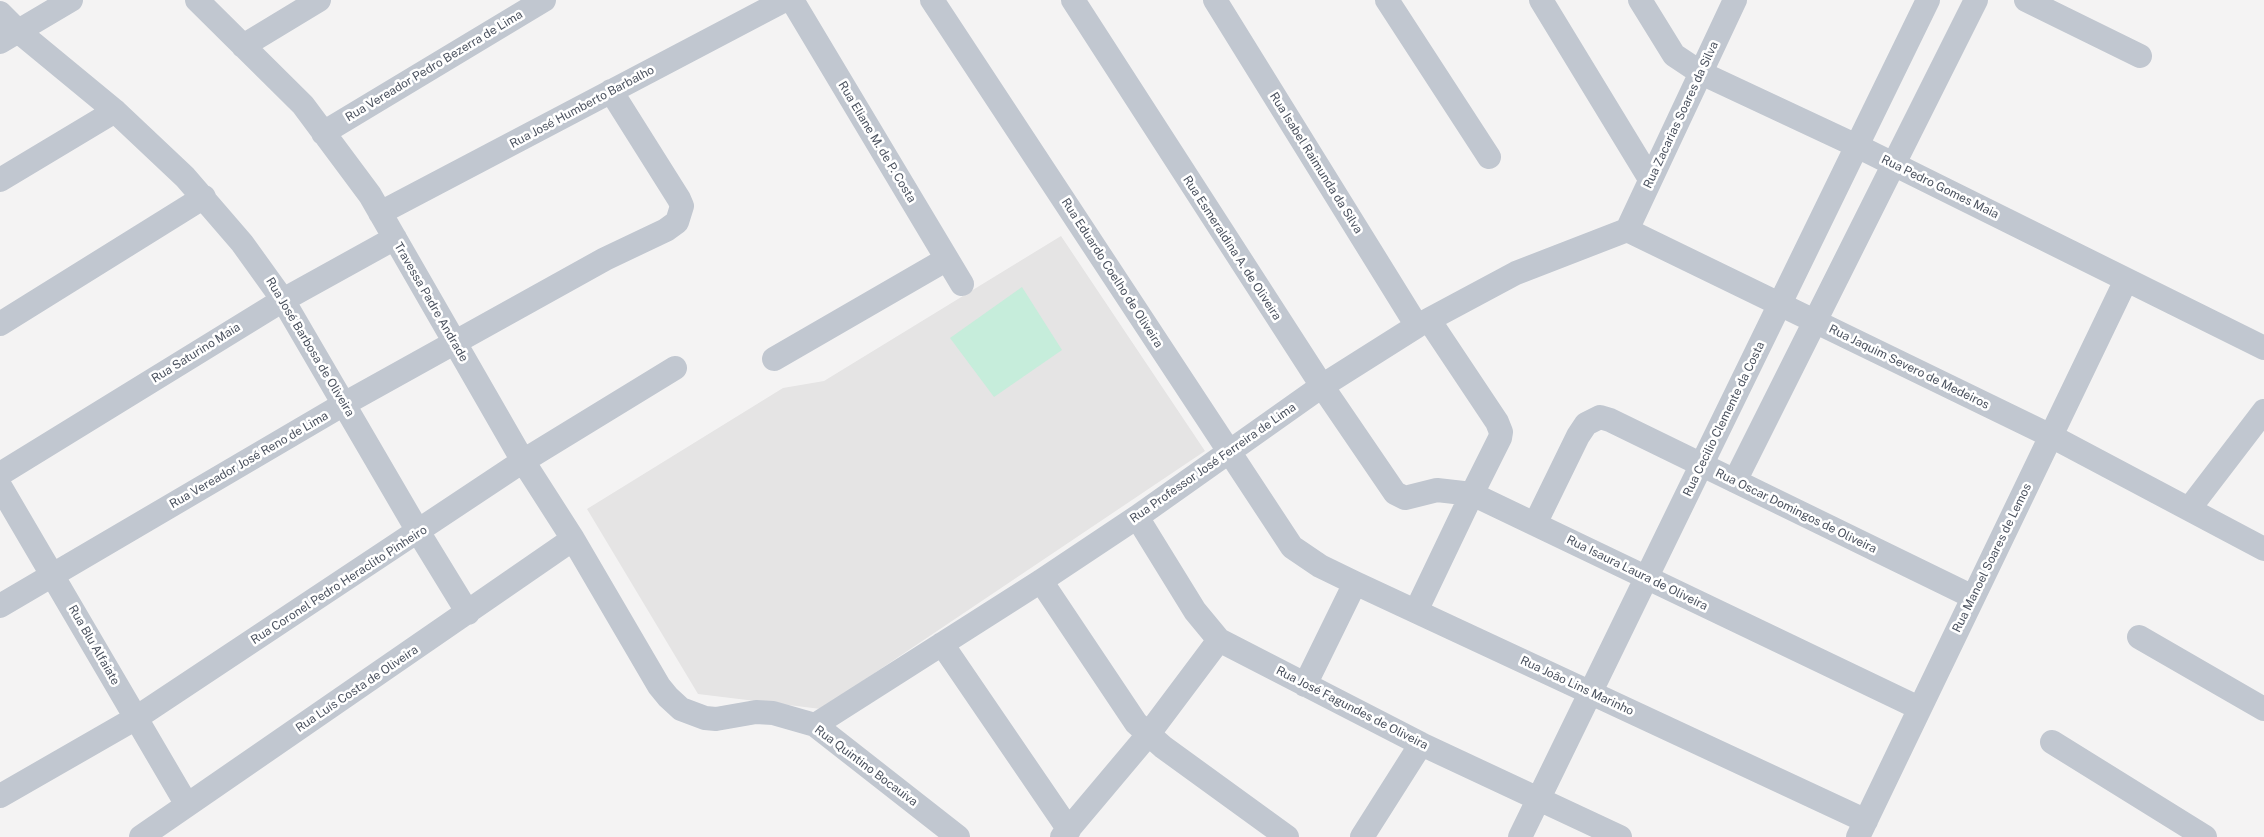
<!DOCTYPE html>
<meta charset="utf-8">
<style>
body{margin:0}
canvas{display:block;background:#f4f3f3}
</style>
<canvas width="2264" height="837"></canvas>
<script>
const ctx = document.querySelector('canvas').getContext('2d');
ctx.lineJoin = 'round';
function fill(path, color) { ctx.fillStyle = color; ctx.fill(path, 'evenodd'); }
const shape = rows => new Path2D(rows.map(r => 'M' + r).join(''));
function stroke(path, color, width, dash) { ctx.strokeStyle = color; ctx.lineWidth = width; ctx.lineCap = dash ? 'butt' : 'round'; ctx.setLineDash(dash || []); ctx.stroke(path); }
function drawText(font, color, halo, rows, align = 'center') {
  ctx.font = font + ' "Public Sans",sans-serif'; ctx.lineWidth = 5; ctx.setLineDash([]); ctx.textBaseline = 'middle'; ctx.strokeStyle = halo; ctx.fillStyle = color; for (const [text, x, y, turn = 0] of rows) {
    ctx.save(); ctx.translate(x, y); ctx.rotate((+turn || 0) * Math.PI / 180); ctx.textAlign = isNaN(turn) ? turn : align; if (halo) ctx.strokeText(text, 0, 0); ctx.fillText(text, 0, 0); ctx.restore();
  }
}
const education = shape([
 [1061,236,1205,451,821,709,698,694,587,509,783,388,824,381]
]);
const green = shape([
 [1022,287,1062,350,994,397,950,338]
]);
const minor = shape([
 [197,0,303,105,370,195,523,461,573,539,659,686,668,697,681,709,705,718,716,719,756,712,773,713,815,725,958,837],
 [792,0,962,284],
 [932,0,1292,547,1320,566,1355,583,1866,821],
 [1073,0,1322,386,1395,493,1405,498,1437,490,1472,494,1500,438,1501,432,1497,422,1429,320],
 [1215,0,1417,326],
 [1387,0,1489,157],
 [1541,0,1650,179],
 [1640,0,1674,55,1701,73,1857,146,2264,348],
 [2026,0,2140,56],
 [0,13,18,31,115,111,185,177,242,243,283,300,419,533,468,613],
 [0,42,71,0],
 [243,46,319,0],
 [323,133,544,0],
 [0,180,115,111],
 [380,213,785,0],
 [1627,230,2051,436,2264,549],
 [1627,230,1735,0],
 [0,324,204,197],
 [774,359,947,259],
 [0,474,283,300,395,238],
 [1735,481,1976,0],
 [0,486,187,805],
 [2189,509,2264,411],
 [1137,517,1195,611,1219,640,1421,744,1620,837],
 [1535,524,1578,436,1586,424,1600,417,1610,420,1973,597],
 [1041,581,1136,723,1163,747,1287,837],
 [0,606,344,404,605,259,666,230,677,222,682,206,679,199,611,91],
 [1416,611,1472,494,1919,708],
 [2139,637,2264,709],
 [942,644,1069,830],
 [1305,685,1355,583],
 [815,725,1041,581,1137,517,1322,386,1417,326,1516,273,1627,230],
 [2052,742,2205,837],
 [0,796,136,718,523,461,675,368],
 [141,837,573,539],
 [1062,837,1147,736,1219,640],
 [1362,837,1421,744],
 [1520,837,1928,0],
 [1858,837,2126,280]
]);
const streetNames = [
 ["Rua Vereador Pedro Bezerra de Lima",434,66,-31],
 ["Rua José Humberto Barbalho",582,107,-28],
 ["Rua Zacarias Soares da Silva",1681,115,-65],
 ["Rua Eliane M. de P. Costa",877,142,59],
 ["Rua Isabel Raimunda da Silva",1316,163,58],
 ["Rua Pedro Gomes Maia",1940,187,26],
 ["Rua Esmeraldina A. de Oliveira",1232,248,57],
 ["Rua Eduardo Coelho de Oliveira",1112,273,57],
 ["Travessa Padre Andrade",431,302,60],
 ["Rua José Barbosa de Oliveira",310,347,59],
 ["Rua Saturino Maia",196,353,-32],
 ["Rua Jaquim Severo de Medeiros",1909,367,26],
 ["Rua Cecilio Clemente da Costa",1724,419,-64],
 ["Rua Vereador José Reno de Lima",249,460,-30],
 ["Rua Professor José Ferreira de Lima",1213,463,-35],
 ["Rua Oscar Domingos de Oliveira",1796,511,26],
 ["Rua Manoel Soares de Lemos",1992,558,-64],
 ["Rua Isaura Laura de Oliveira",1637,573,26],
 ["Rua Coronel Pedro Heraclito Pinheiro",339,585,-33],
 ["Rua Blu Alfaiate",94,645,60],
 ["Rua João Lins Marinho",1577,686,25],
 ["Rua Luís Costa de Oliveira",357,689,-34],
 ["Rua José Fagundes de Oliveira",1352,708,27],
 ["Rua Quintino Bocauiva",866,766,37]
];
fill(education, '#e5e4e4');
fill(green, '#c6eddb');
stroke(minor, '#c1c7d0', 24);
drawText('12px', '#4b525f', '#fff', streetNames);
</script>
